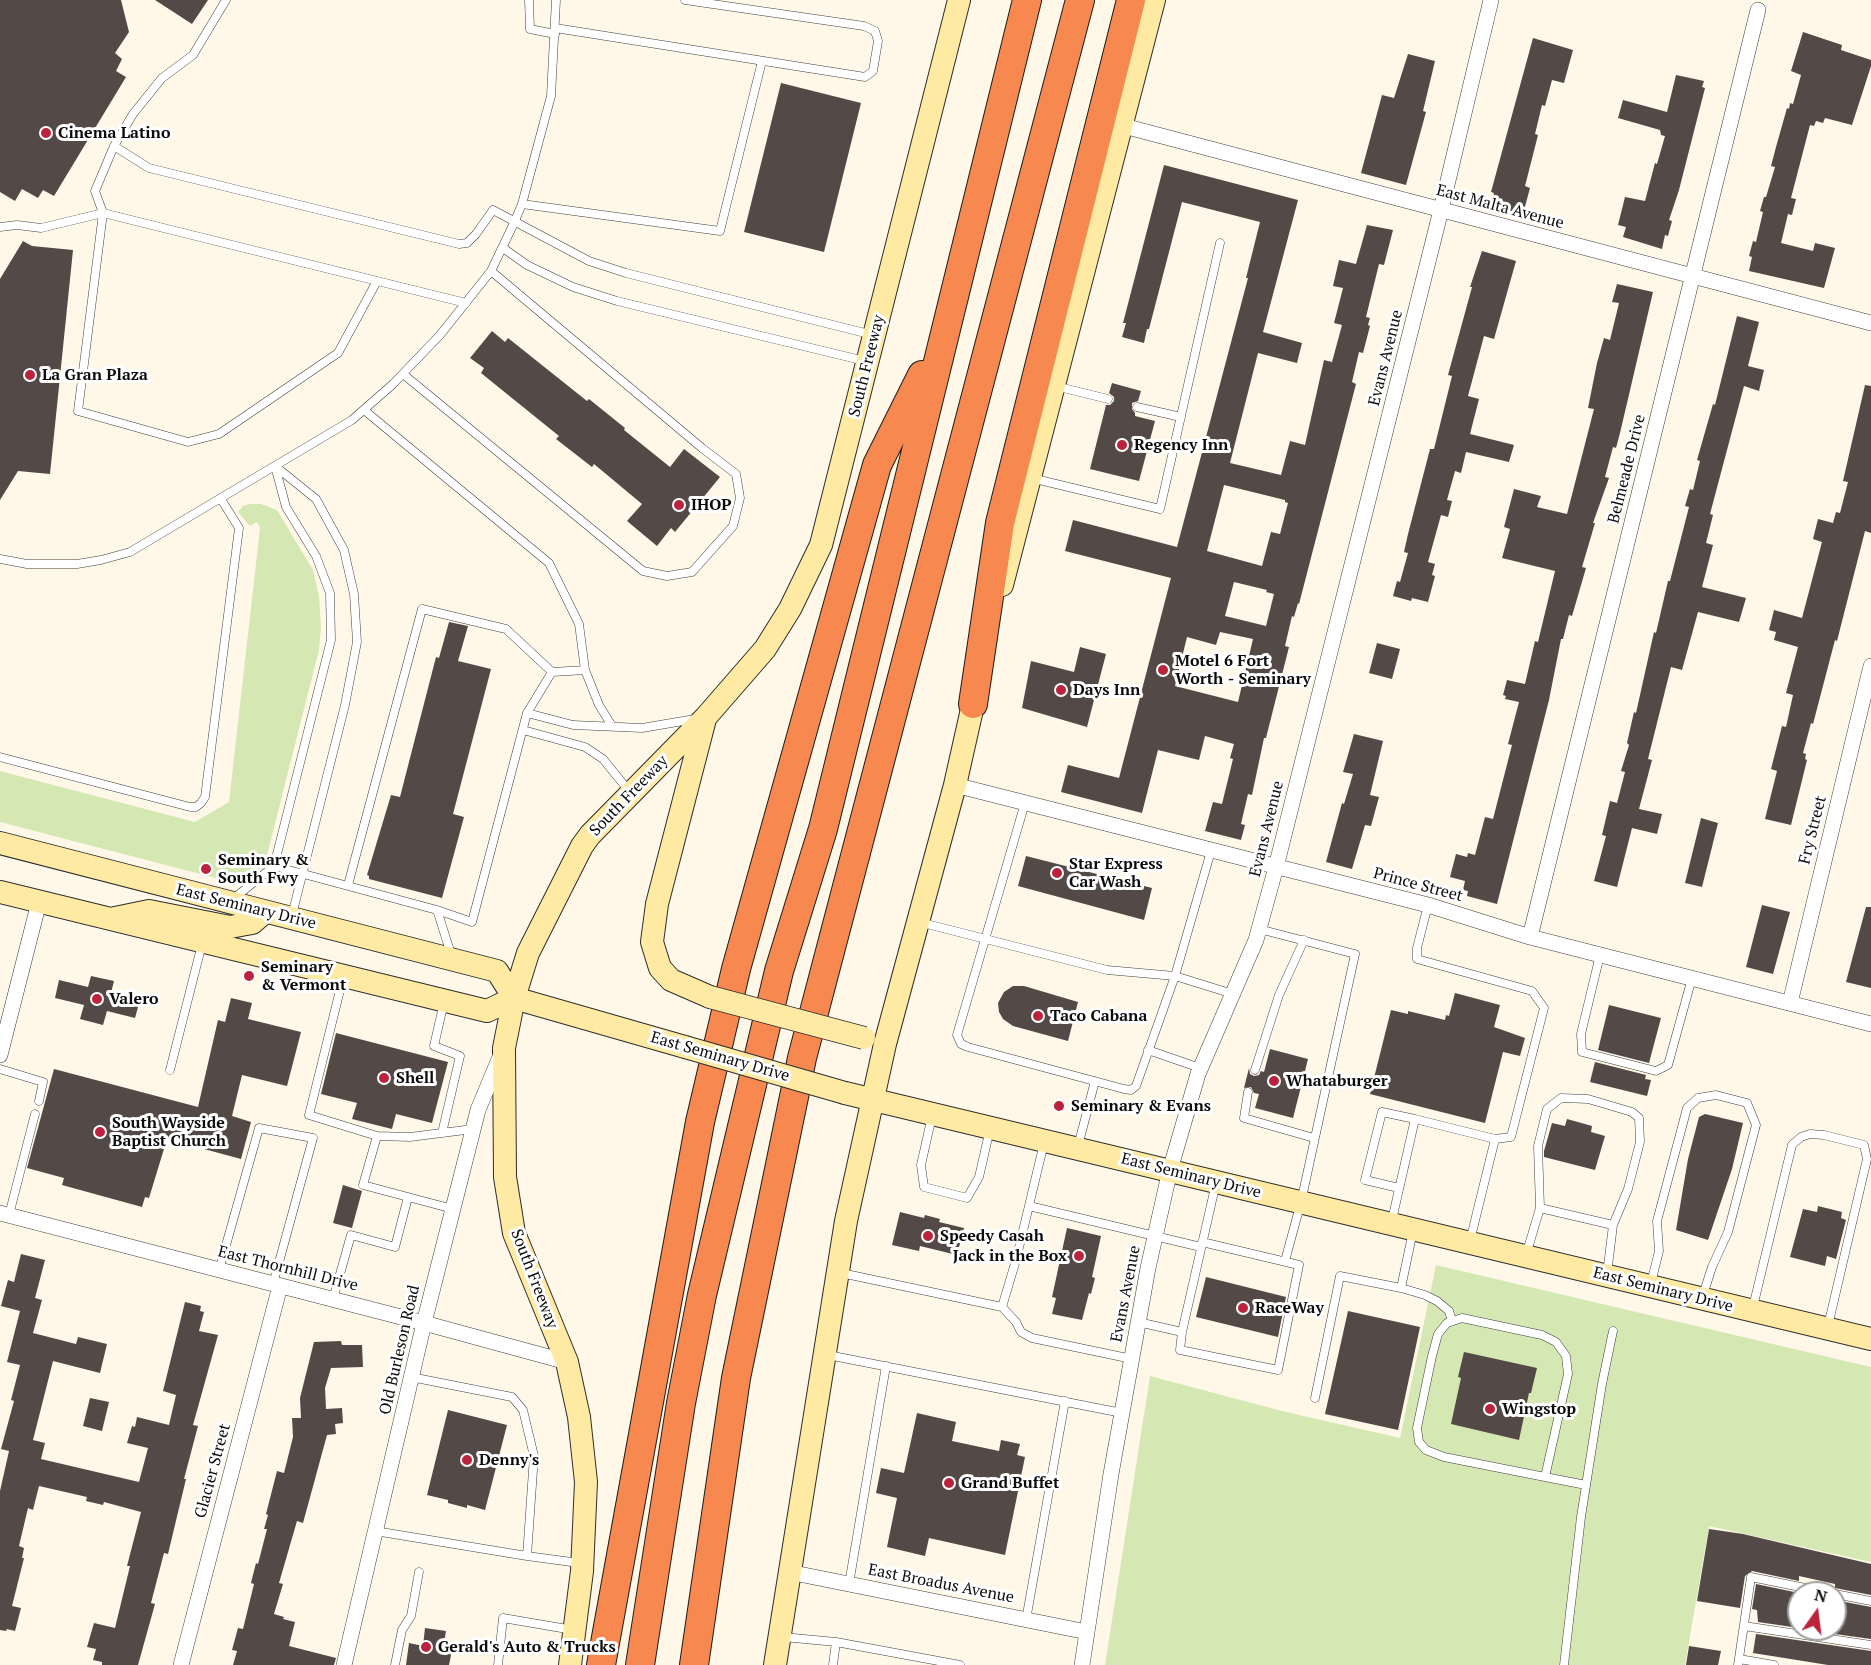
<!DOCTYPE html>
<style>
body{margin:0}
#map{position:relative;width:1871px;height:1665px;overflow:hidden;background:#fff8e8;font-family:"PT Serif",serif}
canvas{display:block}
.north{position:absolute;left:1787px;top:1581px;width:60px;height:60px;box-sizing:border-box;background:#fff;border:2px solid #9d9d9d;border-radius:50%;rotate:14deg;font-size:16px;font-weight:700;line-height:24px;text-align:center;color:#0b0b0b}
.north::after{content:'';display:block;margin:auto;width:21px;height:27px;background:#bb233c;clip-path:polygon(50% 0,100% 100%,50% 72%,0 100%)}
</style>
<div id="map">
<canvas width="1871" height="1665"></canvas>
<div class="north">N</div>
</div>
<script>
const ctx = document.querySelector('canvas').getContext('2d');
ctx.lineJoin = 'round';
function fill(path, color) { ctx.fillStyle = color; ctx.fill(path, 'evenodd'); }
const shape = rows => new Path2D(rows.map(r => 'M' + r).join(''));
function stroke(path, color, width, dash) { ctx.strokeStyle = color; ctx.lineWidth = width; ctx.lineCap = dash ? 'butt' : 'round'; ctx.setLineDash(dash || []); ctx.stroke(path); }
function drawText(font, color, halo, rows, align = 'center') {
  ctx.font = font + ' "PT Serif",serif'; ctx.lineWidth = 6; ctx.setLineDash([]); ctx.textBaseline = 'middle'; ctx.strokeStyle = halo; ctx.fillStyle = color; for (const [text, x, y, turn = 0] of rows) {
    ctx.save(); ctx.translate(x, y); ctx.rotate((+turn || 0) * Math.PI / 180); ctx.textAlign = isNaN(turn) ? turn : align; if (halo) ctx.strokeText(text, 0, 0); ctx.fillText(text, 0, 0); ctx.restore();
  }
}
const green = shape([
 [250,504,261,504,277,510,313,570,319,596,321,628,319,650,266,859,261,868,247,879,231,882,0,822,0,771,195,822,229,802,260,528,257,522,250,526,238,512,243,506],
 [1436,1265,1871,1367,1871,1562,1709,1526,1685,1665,1105,1665,1150,1376,1282,1411,1400,1438]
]);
const building = shape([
 [0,0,121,0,129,32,115,53,122,59,116,71,126,77,54,196,43,190,38,198,22,189,15,201,0,192],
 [155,0,208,0,192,24],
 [1803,32,1842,45,1841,50,1871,60,1871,66,1852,125,1825,118,1823,123,1816,121,1814,126,1810,125,1791,198,1796,199,1792,215,1788,214,1781,243,1813,251,1815,243,1835,248,1824,288,1749,271,1752,257,1749,256,1753,241,1756,242,1763,212,1760,211,1764,197,1766,197,1775,167,1771,166,1776,147,1787,108,1789,109,1790,103,1793,104,1801,75,1791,71],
 [1533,38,1573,50,1564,83,1552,80,1545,106,1542,105,1535,134,1538,135,1525,186,1530,188,1523,214,1491,206,1494,193,1491,192],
 [1408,54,1435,61,1423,111,1426,112,1406,185,1361,173,1382,95,1394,98],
 [1676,75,1704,81,1702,87,1705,88,1679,190,1669,220,1672,221,1668,236,1665,235,1662,249,1623,237,1626,227,1618,225,1625,197,1645,201,1655,163,1657,164,1665,136,1661,135,1660,130,1618,118,1623,100,1667,112],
 [781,83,861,103,824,252,744,232],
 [1164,165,1298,200,1263,332,1302,343,1297,363,1258,353,1230,463,1281,475,1290,441,1305,445,1324,360,1332,362,1342,325,1334,323,1343,288,1333,286,1339,260,1356,264,1367,225,1393,230,1384,265,1379,264,1366,317,1370,318,1368,325,1370,326,1363,353,1359,352,1352,382,1356,384,1299,604,1298,603,1294,617,1292,616,1285,646,1289,647,1270,722,1266,738,1264,738,1252,795,1248,794,1241,824,1245,825,1241,840,1205,831,1213,802,1222,804,1233,759,1230,758,1234,744,1205,736,1199,760,1158,750,1142,813,1061,792,1068,765,1119,778,1171,578,1065,551,1073,520,1177,547,1248,278,1246,278,1260,222,1182,202,1149,329,1147,329,1144,343,1122,337,1126,323,1123,323],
 [1224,485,1285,500,1285,502,1288,503,1280,534,1271,532,1262,566,1207,551],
 [1234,582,1267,590,1266,592,1274,594,1266,626,1225,616],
 [1220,632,1253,639,1238,702,1175,686,1187,637,1216,645],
 [23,241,32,246,73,250,50,474,18,471,0,500,0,279],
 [1482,251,1516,261,1494,339,1484,336,1468,396,1479,399,1470,434,1514,445,1509,462,1466,452,1461,473,1455,471,1447,500,1452,501,1448,517,1441,515,1428,562,1435,564,1432,575,1435,576,1428,602,1412,598,1411,601,1393,596,1397,581,1400,582,1408,553,1404,552,1408,534,1430,449,1434,449,1452,376,1448,375,1472,287,1470,287],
 [1617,284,1653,292,1620,433,1616,448,1613,447,1605,477,1609,478,1593,523,1595,523,1582,567,1586,568,1572,616,1569,615,1563,639,1561,639,1549,700,1497,904,1467,896,1468,891,1463,890,1465,881,1450,877,1456,854,1467,857,1468,853,1475,855,1485,817,1493,819,1512,745,1508,744,1519,702,1505,699,1506,696,1503,695,1507,680,1525,684,1535,641,1538,642,1555,571,1502,558,1510,529,1504,527,1514,489,1541,496,1537,507,1567,514,1594,409,1588,408,1597,363,1604,338,1610,340,1619,303,1612,302],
 [1737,316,1759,322,1748,366,1764,370,1759,391,1744,386,1710,514,1713,515,1706,543,1713,545,1702,587,1746,598,1739,622,1698,612,1682,670,1671,667,1648,759,1652,760,1639,809,1662,814,1657,834,1632,828,1617,887,1594,881,1606,836,1602,835,1610,801,1617,803,1625,772,1621,771,1629,745,1627,743,1634,712,1636,713,1654,632,1656,633,1668,581,1670,581,1689,507,1685,506,1690,489,1693,490,1700,461,1697,460,1713,404,1715,405],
 [492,331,505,342,508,338,587,401,589,399,625,428,624,430,670,467,684,449,720,477,675,532,671,528,657,546,627,521,642,504,594,464,592,467,556,439,559,436,481,373,484,368,470,358],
 [1112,383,1141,391,1138,401,1132,403,1132,409,1135,413,1135,416,1155,421,1139,481,1090,469,1106,405,1110,405,1114,401,1114,397,1109,393],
 [1865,385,1871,386,1871,533,1865,531,1837,641,1835,640,1813,724,1811,723,1803,753,1806,754,1805,759,1807,760,1791,825,1765,819,1777,771,1771,769,1782,726,1786,727,1793,695,1786,693,1798,647,1774,640,1776,632,1769,630,1774,610,1802,618,1822,542,1813,539,1818,519,1833,523,1836,512,1840,513,1848,482,1843,481],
 [449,622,468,626,458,661,491,669,453,814,464,817,442,898,369,879,369,876,367,875,391,795,400,797,436,657,439,658],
 [1377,643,1400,649,1392,679,1369,673],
 [1080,647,1106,654,1087,727,1022,708,1031,661,1074,672],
 [1354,734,1383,741,1370,795,1379,797,1371,826,1365,825,1352,869,1326,862,1342,803,1344,804,1353,774,1343,772],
 [1701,818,1718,823,1702,887,1685,883],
 [1026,856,1152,888,1144,920,1018,886],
 [1762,905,1790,912,1773,974,1746,967],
 [1866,907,1871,907,1871,988,1846,982],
 [91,976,114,981,111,993,140,1000,135,1018,107,1011,103,1025,80,1019,84,1005,55,998,59,980,88,987],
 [1013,986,1024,986,1078,1002,1068,1041,1013,1026,1003,1019,999,1012,998,1003,1004,992],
 [1455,993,1500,1005,1494,1027,1525,1038,1520,1056,1503,1052,1485,1123,1370,1094,1391,1010,1408,1014,1408,1011,1445,1020,1446,1015,1449,1016],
 [231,998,252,1003,248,1019,301,1032,287,1086,242,1075,232,1116,251,1122,241,1159,167,1139,149,1198,145,1197,142,1207,62,1185,64,1178,27,1168,54,1069,198,1107,218,1020,225,1022],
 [1609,1005,1661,1018,1649,1063,1598,1050],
 [336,1033,448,1062,432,1123,396,1114,392,1129,352,1119,357,1103,321,1094],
 [1270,1049,1308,1059,1293,1118,1255,1108,1259,1094,1254,1093,1251,1087,1244,1088,1249,1068,1250,1074,1254,1076,1259,1075,1261,1071,1264,1072],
 [1595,1062,1646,1075,1645,1079,1651,1080,1647,1096,1590,1082],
 [1705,1114,1743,1123,1732,1169,1708,1240,1676,1230,1688,1159,1699,1117],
 [1567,1119,1592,1126,1591,1132,1605,1136,1595,1170,1544,1157,1544,1151,1552,1123,1565,1126],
 [343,1185,362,1191,352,1228,333,1223],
 [1818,1206,1842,1212,1841,1218,1846,1220,1836,1259,1827,1256,1825,1266,1790,1257,1803,1209,1817,1212],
 [900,1212,924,1218,925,1215,940,1219,939,1222,964,1228,957,1255,920,1246,919,1251,892,1245],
 [1067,1228,1101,1236,1092,1277,1095,1278,1091,1294,1089,1293,1082,1320,1052,1314,1056,1298,1052,1297],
 [21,1254,45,1260,35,1298,42,1300,33,1333,76,1344,78,1337,107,1344,100,1373,53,1361,33,1440,45,1443,41,1459,139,1482,148,1448,127,1443,132,1426,135,1427,137,1417,169,1425,176,1395,163,1391,185,1302,201,1306,200,1311,204,1312,199,1331,218,1335,193,1425,198,1426,184,1479,186,1479,168,1554,164,1553,151,1603,155,1604,138,1665,102,1665,102,1662,93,1660,96,1649,87,1647,94,1623,115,1628,130,1566,127,1566,141,1512,104,1502,103,1505,86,1501,87,1497,39,1486,33,1510,28,1508,19,1546,24,1548,22,1558,24,1558,12,1606,21,1608,15,1631,7,1629,6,1631,0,1630,0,1491,9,1451,1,1449,14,1401,11,1400,20,1365,7,1362,20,1311,1,1306,8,1280,14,1282],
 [1206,1277,1286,1297,1278,1337,1196,1317],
 [1348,1311,1420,1327,1398,1430,1325,1414],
 [341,1341,342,1345,362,1345,363,1367,331,1368,325,1388,326,1409,342,1408,343,1423,335,1424,336,1434,327,1435,303,1523,297,1521,279,1583,283,1584,274,1614,284,1617,283,1619,295,1622,289,1646,336,1658,334,1665,233,1665,237,1651,232,1650,238,1628,243,1629,254,1584,251,1583,256,1563,258,1564,267,1529,264,1529,268,1515,266,1514,277,1471,284,1473,293,1437,292,1418,301,1418,300,1398,314,1342],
 [1464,1352,1537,1368,1531,1393,1529,1393,1519,1440,1451,1424,1461,1378,1458,1377],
 [90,1398,109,1402,102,1431,83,1426],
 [448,1410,507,1425,485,1510,467,1505,467,1508,448,1503,448,1500,427,1495],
 [917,1413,956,1422,952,1441,999,1451,1001,1440,1020,1444,1017,1455,1025,1457,1005,1555,929,1538,925,1556,887,1547,897,1498,876,1493,881,1468,904,1473],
 [1709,1529,1743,1534,1871,1564,1871,1595,1835,1588,1835,1584,1799,1576,1799,1581,1752,1571,1745,1576,1740,1608,1697,1601],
 [1756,1584,1799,1593,1799,1628,1758,1622,1757,1610,1752,1609],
 [1835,1600,1871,1607,1871,1639,1835,1634],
 [425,1628,446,1631,443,1649,452,1650,449,1665,406,1665,409,1643,423,1646],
 [1756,1634,1871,1651,1871,1665,1828,1665,1753,1653],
 [1689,1646,1721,1651,1718,1665,1686,1665]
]);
const lane = shape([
 [226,0,193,55,162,78,133,114,114,146,95,191,103,213,466,303],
 [529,0,530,29,555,34],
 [555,28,865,77,873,71,878,41,875,31,864,26,685,0],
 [114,146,149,168,459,244,467,243,476,234,493,210,589,261,626,273,873,335],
 [522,204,720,231,762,61],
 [0,227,17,225,41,228,103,213,78,411,188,442,219,434,338,353,377,281],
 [503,248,527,265,573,287,617,301,865,361],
 [403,374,643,571,667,576,692,572,733,526,740,498,736,474,702,448,491,271],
 [1055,386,1108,399],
 [1137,407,1181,417],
 [364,410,549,563,579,624,585,670,599,705,612,726],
 [275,466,316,499,344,550,354,594,357,642,345,705,292,915],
 [1031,478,1160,509,1220,243],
 [0,559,27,564,77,564,101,560,130,552,352,420,393,384,440,335,491,271,514,223,522,204,551,96,556,0],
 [527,713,573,725,642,728,695,719],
 [523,730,585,747,603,759,629,791],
 [0,757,190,807,196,807,201,803,205,797,239,528,221,499],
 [1025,803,957,1035,961,1044,968,1047,1124,1089,1131,1090,1136,1086,1175,976,1211,851],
 [274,866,437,910,472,922,527,713,552,672],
 [348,885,422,609,506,629,552,672,585,670],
 [233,899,274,866,331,640,330,593,316,556,286,507,275,466],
 [1428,905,1417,948,1417,959,1532,991,1544,1008,1511,1137,1495,1139,1470,1241],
 [437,910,451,954],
 [919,922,1107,970,1175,976,1233,994],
 [1259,929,1355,954,1301,1202,1285,1261],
 [1600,955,1581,1034,1582,1052,1656,1071,1668,1065,1692,978],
 [343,978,309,1115,377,1136],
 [1148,1050,1200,1068],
 [0,1069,43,1082,39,1101],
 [170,1070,202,944],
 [1255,1070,1279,995,1304,940],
 [1248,1092,1244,1118,1314,1138],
 [932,1116,921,1165,924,1187,967,1198,979,1177,990,1129],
 [442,1133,460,1056,434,1046,444,1002],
 [1078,1146,1095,1081],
 [1399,1188,1365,1180,1382,1112,1415,1119],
 [1029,1206,1201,1247],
 [1540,1208,1538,1146,1547,1109,1561,1098,1588,1099,1632,1112,1639,1118,1640,1142,1628,1189,1613,1225],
 [453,1209,363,1185,377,1136,410,1137,473,1129],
 [9,1215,35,1114],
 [1392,1220,1415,1119,1495,1139],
 [1526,1255,1540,1208,1613,1225,1607,1274],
 [219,1270,259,1128,313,1138,273,1284],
 [841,1273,1002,1307,1016,1322,1021,1332,1032,1338,1132,1359],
 [1651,1283,1659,1251,1657,1221,1687,1108,1698,1098,1716,1095,1747,1103,1756,1125,1728,1232,1712,1267,1703,1295],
 [1401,1288,1425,1295,1437,1301,1449,1311,1452,1321],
 [333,1299,351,1235,395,1247,408,1197],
 [1002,1307,1016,1260,1044,1143],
 [1753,1307,1792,1145,1801,1137,1810,1134,1824,1135,1864,1145,1867,1159,1828,1326],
 [1138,1322,1182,1332,1216,1183],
 [1182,1332,1180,1350,1278,1370,1299,1265,1202,1242],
 [828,1355,1122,1413],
 [1315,1398,1340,1276,1401,1288,1413,1231],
 [1545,1477,1444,1457,1426,1450,1419,1442,1417,1428,1432,1356,1438,1334,1447,1323,1462,1318,1542,1335,1556,1342,1566,1356,1568,1374,1545,1477,1586,1485],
 [375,1531,527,1556,534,1456,523,1410,512,1397,411,1377],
 [527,1556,579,1563],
 [849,1584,886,1366],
 [1835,1594,1871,1601],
 [1026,1620,1065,1401],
 [1744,1626,1871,1645],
 [783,1637,836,1642,960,1665],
 [1739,1659,1774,1665],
 [395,1665,402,1630,411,1616,419,1572],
 [498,1665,503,1618,573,1630],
 [833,1665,836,1642],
 [1564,1665,1581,1517,1602,1384,1613,1331],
 [1738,1665,1751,1577,1830,1593]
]);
const street = shape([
 [1120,125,1871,323],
 [955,785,1428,905,1530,937,1871,1024],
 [1530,937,1758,10],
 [1790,1003,1871,666],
 [0,1055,39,902],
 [0,1213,424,1323,567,1362],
 [789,1572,1087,1632],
 [181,1665,280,1286],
 [344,1665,424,1323,478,1110,500,1057],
 [1082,1665,1111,1474,1148,1268,1170,1170,1198,1074,1256,940,1276,867,1441,210,1491,0]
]);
const secondary = shape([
 [1002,585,1154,0],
 [705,719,657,904,652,942,660,968,671,980,710,997],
 [0,843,497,971,514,998],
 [0,892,487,1011,514,998,685,1047],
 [115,918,149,911,230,927,252,923,265,912],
 [845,1093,1871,1339],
 [570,1665,582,1571,586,1482,579,1417,567,1362,514,1233,505,1177,504,1048,514,998,528,953,582,846,590,835,705,718,765,649,790,609,821,545,959,0],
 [775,1665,846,1221,885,1044,955,785,977,687]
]);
const highway = shape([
 [973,704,1000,523,1131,0],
 [601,1665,700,1122,736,969,877,465,922,375],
 [640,1665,681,1403,702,1295,779,971,823,829,1027,0],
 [694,1665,736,1378,802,1058,1080,0]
]);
const secondaryBridge = shape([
 [710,997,864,1038],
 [685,1047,845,1093]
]);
const markers = [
 [46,133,6,"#bb233c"],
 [30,375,6,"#bb233c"],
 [1122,445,6,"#bb233c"],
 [679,505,6,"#bb233c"],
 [1163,670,6,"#bb233c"],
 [1061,690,6,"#bb233c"],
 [206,869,6,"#bb233c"],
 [1057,873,6,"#bb233c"],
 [249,976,6,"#bb233c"],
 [97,999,6,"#bb233c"],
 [1038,1016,6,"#bb233c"],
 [384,1078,6,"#bb233c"],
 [1274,1081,6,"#bb233c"],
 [1059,1106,6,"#bb233c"],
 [100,1132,6,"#bb233c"],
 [928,1236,6,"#bb233c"],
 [1079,1256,6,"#bb233c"],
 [1243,1308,6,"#bb233c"],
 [1490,1409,6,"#bb233c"],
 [467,1460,6,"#bb233c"],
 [949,1483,6,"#bb233c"],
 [426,1647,6,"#bb233c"]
];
const poiNames = [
 ["Cinema Latino",58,133],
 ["La Gran Plaza",42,375],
 ["Regency Inn",1134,445],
 ["IHOP",691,505],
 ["Motel 6 Fort",1175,661],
 ["Worth - Seminary",1175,679],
 ["Days Inn",1073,690],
 ["Seminary &",218,860],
 ["South Fwy",218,878],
 ["Star Express",1069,864],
 ["Car Wash",1069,882],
 ["Seminary",261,967],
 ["& Vermont",261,985],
 ["Valero",109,999],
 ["Taco Cabana",1050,1016],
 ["Shell",396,1078],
 ["Whataburger",1286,1081],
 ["Seminary & Evans",1071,1106],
 ["South Wayside",112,1123],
 ["Baptist Church",112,1141],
 ["Speedy Casah",940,1236],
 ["Jack in the Box",1067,1256,"right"],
 ["RaceWay",1255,1308],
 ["Wingstop",1502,1409],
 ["Denny's",479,1460],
 ["Grand Buffet",961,1483],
 ["Gerald's Auto & Trucks",438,1647]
];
const streetNames = [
 ["East Malta Avenue",1500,207,15],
 ["Evans Avenue",1386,358,-76],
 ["South Freeway",867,366,-76],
 ["Belmeade Drive",1627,469,-76],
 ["South Freeway",629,796,-46],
 ["Evans Avenue",1267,829,-76],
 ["Fry Street",1813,830,-76],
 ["Prince Street",1418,885,15],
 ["East Seminary Drive",246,907,14],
 ["East Seminary Drive",720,1057,16],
 ["East Seminary Drive",1191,1176,14],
 ["East Thornhill Drive",288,1269,14],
 ["South Freeway",534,1279,69],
 ["East Seminary Drive",1663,1290,14],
 ["Evans Avenue",1126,1294,-79],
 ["Old Burleson Road",400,1350,-77],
 ["Glacier Street",213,1471,-75],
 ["East Broadus Avenue",941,1584,11]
];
fill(green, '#d5e8b3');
fill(building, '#534a47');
stroke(lane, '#3e3e3e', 9);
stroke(street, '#3e3e3e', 16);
stroke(secondary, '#2d2d2d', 24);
stroke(highway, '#1c1c1c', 30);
stroke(lane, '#fff', 8);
stroke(street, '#fff', 15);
stroke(secondary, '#ffeaa3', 22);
stroke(highway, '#f68850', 28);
stroke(secondaryBridge, '#2d2d2d', 24, []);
stroke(secondaryBridge, '#ffeaa3', 22);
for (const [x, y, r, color] of markers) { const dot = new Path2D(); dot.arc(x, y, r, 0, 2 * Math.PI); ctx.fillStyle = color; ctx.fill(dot); stroke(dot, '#fff', 2); }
drawText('bold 16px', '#0b0b0b', '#fff', poiNames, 'left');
drawText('16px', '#0b0b0b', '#fff', streetNames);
</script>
